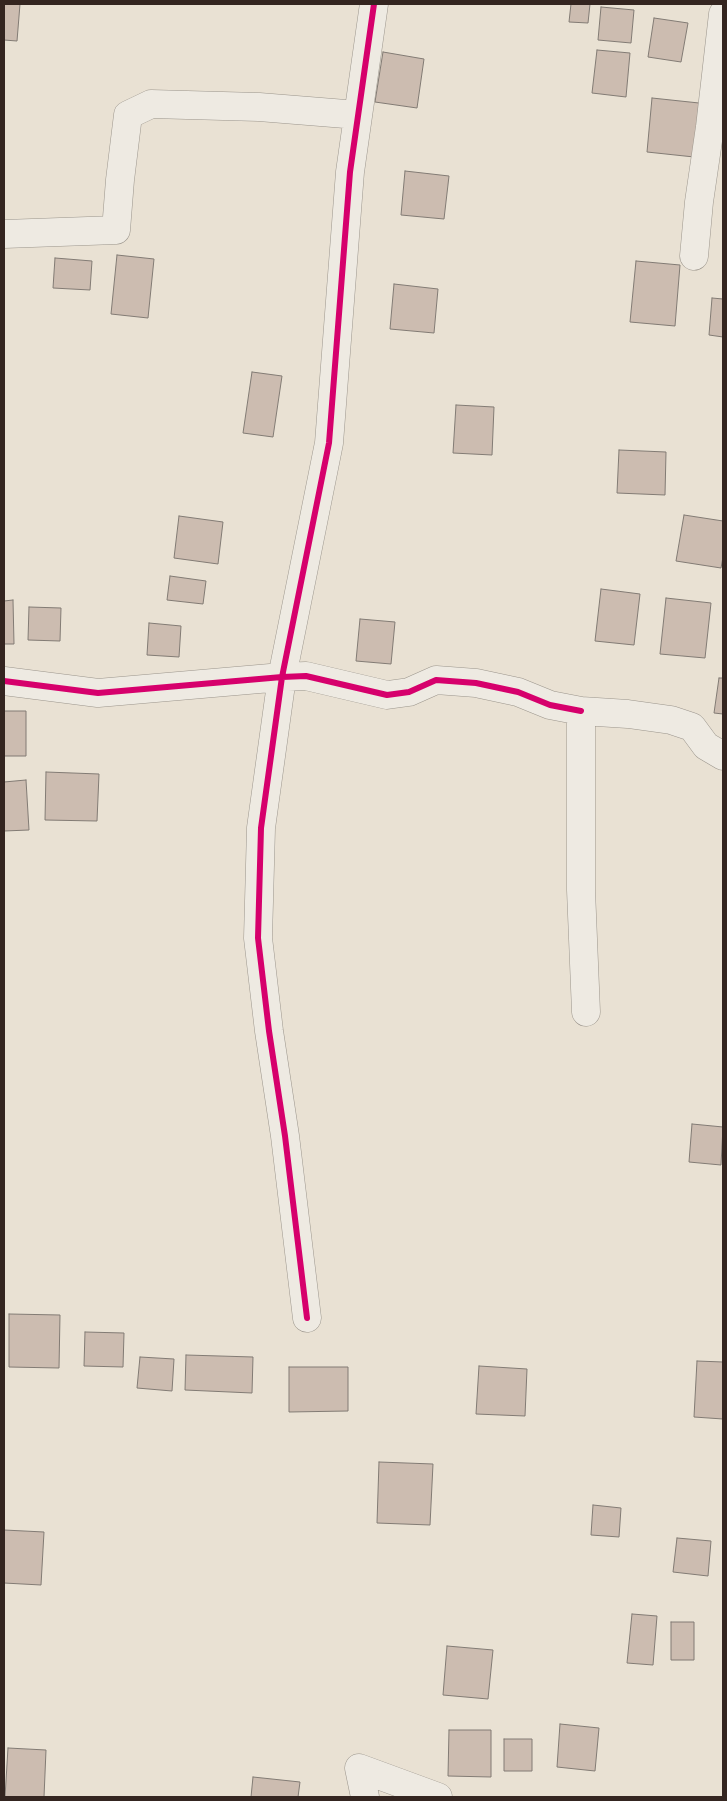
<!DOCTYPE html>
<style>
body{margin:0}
#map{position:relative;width:727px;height:1801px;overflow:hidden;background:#e9e1d3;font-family:"Libre Bodoni",serif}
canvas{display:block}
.frame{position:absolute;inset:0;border:5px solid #342520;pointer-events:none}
</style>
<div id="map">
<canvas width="727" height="1801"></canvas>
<div class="frame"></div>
</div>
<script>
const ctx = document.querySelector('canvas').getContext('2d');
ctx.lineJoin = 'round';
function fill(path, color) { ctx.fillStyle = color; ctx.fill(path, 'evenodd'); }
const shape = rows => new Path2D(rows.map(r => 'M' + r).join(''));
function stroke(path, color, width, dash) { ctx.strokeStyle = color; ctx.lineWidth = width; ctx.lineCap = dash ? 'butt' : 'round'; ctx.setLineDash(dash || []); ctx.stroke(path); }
const building = shape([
 [4,4,20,4,17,41,4,40,4,4],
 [571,4,590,4,588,23,569,22,571,4],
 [601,7,634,10,631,43,598,40,601,7],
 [654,18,688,23,681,62,648,57,654,18],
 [597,50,630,53,626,97,592,93,597,50],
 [383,52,424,59,417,108,375,102,383,52],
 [652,98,699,103,694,157,647,152,652,98],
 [405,171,449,176,444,219,401,215,405,171],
 [117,255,154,259,148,318,111,314,117,255],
 [55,258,92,261,90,290,53,288,55,258],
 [636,261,680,265,675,326,630,322,636,261],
 [394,284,438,289,434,333,390,329,394,284],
 [712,298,723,299,723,337,709,335,712,298],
 [252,372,282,376,273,437,243,433,252,372],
 [456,405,494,407,492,455,453,453,456,405],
 [619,450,666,452,665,495,617,493,619,450],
 [684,515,723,521,723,557,721,568,676,561,684,515],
 [179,516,223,522,218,564,174,558,179,516],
 [170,576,206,581,203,604,167,600,170,576],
 [601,589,640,594,634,645,595,641,601,589],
 [666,598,711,603,705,658,660,654,666,598],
 [13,600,14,644,4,644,4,601,13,600],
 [29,607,61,608,60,641,28,640,29,607],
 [360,619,395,622,391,664,356,661,360,619],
 [149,623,181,626,179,657,147,655,149,623],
 [719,678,723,678,723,714,714,713,719,678],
 [4,711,26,711,26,756,4,756,4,711],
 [46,772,99,774,97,821,45,820,46,772],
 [26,780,29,830,4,831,4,782,26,780],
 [692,1124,723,1127,721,1165,689,1162,692,1124],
 [9,1314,60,1315,59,1368,9,1367,9,1314],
 [85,1332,124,1333,123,1367,84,1366,85,1332],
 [186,1355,253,1357,252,1393,185,1390,186,1355],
 [140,1357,174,1359,172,1391,137,1388,140,1357],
 [697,1361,723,1362,723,1419,694,1417,697,1361],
 [479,1366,527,1369,525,1416,476,1414,479,1366],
 [289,1367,348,1367,348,1411,289,1412,289,1367],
 [379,1462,433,1464,430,1525,377,1523,379,1462],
 [593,1505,621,1508,619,1537,591,1535,593,1505],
 [4,1530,44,1532,41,1585,4,1583,4,1530],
 [677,1538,711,1541,708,1576,673,1572,677,1538],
 [632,1614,657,1616,653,1665,627,1663,632,1614],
 [671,1622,694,1622,694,1660,671,1660,671,1622],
 [447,1646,493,1650,488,1699,443,1695,447,1646],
 [560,1724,599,1728,595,1771,557,1767,560,1724],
 [449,1730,491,1730,491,1777,448,1776,449,1730],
 [504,1739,532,1739,532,1771,504,1771,504,1739],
 [8,1748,46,1750,44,1797,5,1797,8,1748],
 [253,1777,300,1782,298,1797,251,1797,253,1777]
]);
const street = shape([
 [4,234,116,230,120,180,128,115,151,104,259,107,358,115],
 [694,256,699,202,710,127,723,14],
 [4,681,98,693,282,677,329,443,350,172,374,4],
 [586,1012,581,890,581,711,628,714,671,720,692,727,706,746,723,756],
 [307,1318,285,1136,269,1031,258,938,261,828,282,677,306,676,387,695,409,692,436,680,476,683,518,692,550,705,581,711],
 [365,1797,359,1768,438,1797]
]);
const cycleway = shape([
 [4,681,98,693,282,677,329,443,350,172,374,4],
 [307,1318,285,1136,269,1031,258,938,261,828,282,677,306,676,387,695,409,692,436,680,476,683,518,692,550,705,581,711]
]);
fill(building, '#ccbcb0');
stroke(building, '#827b74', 1);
stroke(street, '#9b958c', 29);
stroke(street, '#eeeae2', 28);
stroke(cycleway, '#d6006c', 6);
</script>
